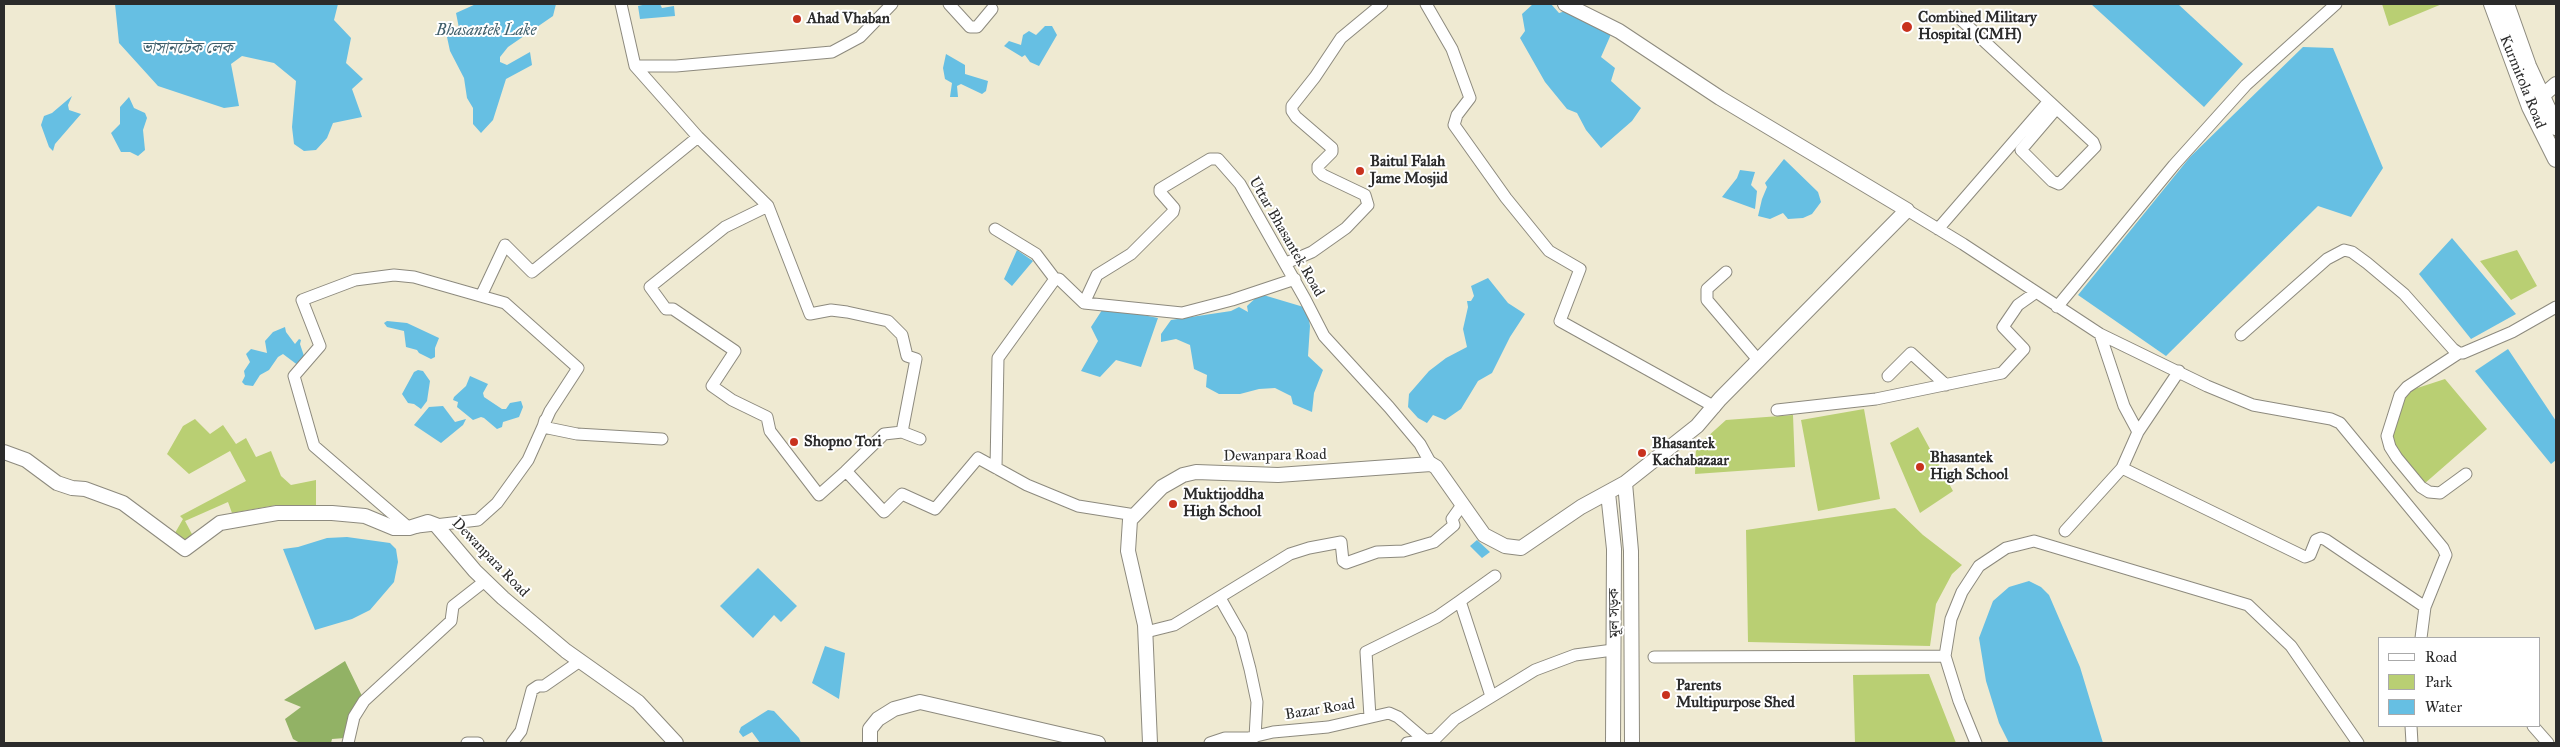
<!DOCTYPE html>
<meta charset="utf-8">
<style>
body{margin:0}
#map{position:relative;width:2560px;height:747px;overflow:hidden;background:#efead2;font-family:"IM FELL Great Primer",serif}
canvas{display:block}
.frame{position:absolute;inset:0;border:5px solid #2b2b2b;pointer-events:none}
.legend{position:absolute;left:2378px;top:637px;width:162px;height:90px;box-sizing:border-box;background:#fff;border:1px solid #aaa;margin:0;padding:6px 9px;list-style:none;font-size:15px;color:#2b2b2b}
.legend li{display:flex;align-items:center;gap:10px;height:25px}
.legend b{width:25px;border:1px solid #aaa}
</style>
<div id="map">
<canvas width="2560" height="747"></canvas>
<div class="frame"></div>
<ul class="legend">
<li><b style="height:6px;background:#fff"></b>Road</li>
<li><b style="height:14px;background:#b9cf73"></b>Park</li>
<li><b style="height:14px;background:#66bfe3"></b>Water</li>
</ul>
</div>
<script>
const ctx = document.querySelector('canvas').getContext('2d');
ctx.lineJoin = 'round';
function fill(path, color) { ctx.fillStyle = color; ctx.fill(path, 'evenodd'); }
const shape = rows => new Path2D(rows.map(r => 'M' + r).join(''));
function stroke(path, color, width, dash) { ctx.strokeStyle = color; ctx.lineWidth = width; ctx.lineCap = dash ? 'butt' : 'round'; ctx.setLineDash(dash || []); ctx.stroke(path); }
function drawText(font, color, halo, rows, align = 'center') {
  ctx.font = font + ' "IM FELL Great Primer","Noto Serif Bengali",serif'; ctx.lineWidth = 4; ctx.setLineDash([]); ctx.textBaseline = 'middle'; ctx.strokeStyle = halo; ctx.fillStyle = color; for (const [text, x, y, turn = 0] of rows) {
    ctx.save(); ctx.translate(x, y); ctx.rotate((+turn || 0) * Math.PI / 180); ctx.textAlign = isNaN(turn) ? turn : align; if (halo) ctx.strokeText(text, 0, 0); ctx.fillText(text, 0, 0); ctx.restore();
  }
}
const green = shape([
 [2382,4,2442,4,2389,26],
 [2517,250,2537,286,2511,300,2480,261],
 [2445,379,2487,429,2424,484,2390,447,2402,393],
 [1864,409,1880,499,1818,511,1801,420],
 [1793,415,1795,467,1695,474,1696,447,1726,420],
 [195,419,210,434,223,425,236,444,246,438,256,457,271,451,281,476,291,485,316,480,316,505,277,505,232,513,228,502,185,521,193,536,185,541,175,533,183,519,180,516,246,481,230,451,189,474,167,454,183,426],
 [1918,427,1953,491,1920,513,1890,443],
 [1895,508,1923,535,1962,565,1952,574,1936,604,1930,646,1748,642,1746,530],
 [1929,674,1956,743,1855,743,1853,675]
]);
const forest = shape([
 [345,661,362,696,345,738,332,739,331,743,300,743,293,739,285,719,301,707,284,700]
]);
const water = shape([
 [115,4,338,4,334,20,351,38,346,63,363,79,352,89,362,117,333,123,327,138,316,150,304,151,294,144,292,127,296,81,274,63,242,56,231,64,239,106,224,108,158,86,119,43],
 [476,4,556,4,553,16,508,47,500,57,500,62,507,65,530,52,532,65,506,79,493,120,481,133,473,124,473,108,467,98,464,78,450,51,447,37,459,28,456,13],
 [647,4,660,4,662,8,674,6,675,16,640,19,638,6],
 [1533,4,1551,4,1559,13,1569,10,1612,32,1601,57,1615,68,1611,81,1641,108,1632,121,1601,148,1586,130,1577,113,1567,109,1545,82,1520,38,1525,31,1522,14],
 [2091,4,2178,4,2243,64,2204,107],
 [1045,26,1052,26,1057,35,1039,66,1030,62,1025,55,1022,57,1004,46,1009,41,1021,45,1023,35,1029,31,1036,35],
 [2303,47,2333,48,2383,168,2351,217,2318,206,2166,356,2078,295,2190,157],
 [946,54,965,65,965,74,988,81,986,91,982,94,961,84,957,86,958,97,950,97,952,83,945,79,943,68],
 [72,96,68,105,69,110,81,114,55,144,53,151,49,147,41,125,44,116,52,113],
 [129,97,134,108,145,113,147,118,143,130,145,150,138,156,130,152,121,152,111,133,120,124,120,107],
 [1784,159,1818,192,1821,202,1812,214,1803,218,1788,219,1783,213,1770,219,1758,216,1762,199,1767,187,1765,183],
 [1740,170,1755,172,1751,185,1757,191,1755,209,1722,197,1737,178],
 [2452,238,2516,314,2471,339,2419,274],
 [1017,250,1033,261,1012,286,1004,279],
 [1488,278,1508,303,1525,314,1510,337,1492,373,1478,381,1461,409,1445,420,1433,415,1427,423,1418,418,1408,407,1409,394,1429,371,1446,358,1467,347,1463,329,1468,307,1467,301,1471,301,1474,296,1471,286],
 [1260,294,1307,308,1310,326,1308,356,1323,370,1314,393,1312,412,1293,404,1291,396,1275,388,1259,389,1240,394,1219,394,1206,387,1207,375,1194,369,1190,345,1176,339,1161,342,1161,334,1171,320,1231,311,1239,307,1248,312,1247,306],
 [1104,307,1158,318,1141,367,1116,360,1100,377,1081,371,1098,341,1091,327],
 [387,321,407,323,439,338,435,348,435,357,431,359,419,353,417,350,406,347,404,331,387,327,384,323],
 [285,327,286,332,295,344,299,339,301,340,300,344,304,356,299,366,283,354,278,357,269,370,260,375,253,386,245,385,242,382,245,376,244,371,250,362,246,354,251,349,267,353,265,341,273,332],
 [2508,349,2556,421,2556,460,2551,464,2475,371],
 [418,370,423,371,430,381,427,401,421,409,414,404,408,403,402,394,414,372],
 [470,376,488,384,483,393,484,397,502,409,506,409,510,403,521,401,523,407,519,417,503,422,502,427,497,429,484,418,481,417,473,420,457,407,458,402,453,400,454,397,466,386],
 [443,406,455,422,466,419,463,425,441,443,414,425,429,407],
 [347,537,390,543,396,549,398,562,394,582,370,610,352,619,315,630,283,549,298,547,327,538],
 [1477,540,1490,552,1482,558,1470,546],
 [758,568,797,606,781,622,774,615,753,638,720,606],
 [2029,581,2041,587,2049,595,2080,667,2103,743,2009,743,1999,723,1986,681,1979,638,1993,601,2009,587],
 [825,646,845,653,839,699,812,683],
 [768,710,774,711,799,738,801,743,760,743,752,732,743,737,739,732,741,727]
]);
const minor = shape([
 [621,4,635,66,698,137,768,206,810,314,831,310,847,312,888,321,902,335,907,356,916,359,902,432],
 [949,4,970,27,977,27,992,9],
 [1426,4,1452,49,1470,98,1457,115,1454,125,1506,198,1549,251,1580,269,1560,321,1715,407],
 [1957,16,2093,142,2095,147,2059,184,2052,181,2021,150,2056,109],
 [635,66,676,66,832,52,860,37,892,4],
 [768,206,725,227,650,287,666,309,673,309,735,351,712,386,732,400,767,417,770,431,819,495,846,471],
 [1907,210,1963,244,2100,334,2207,386,2253,405,2331,419,2340,423,2443,548,2446,555,2425,607,2421,638],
 [995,229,1036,254,1055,279],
 [1938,229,2048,102],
 [1286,263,1312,252,1346,228,1368,205,1365,195,1323,175,1318,170,1318,166,1332,152,1332,148,1296,117,1292,111,1292,106,1315,77,1341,38,1382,4],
 [1726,272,1707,289,1707,300,1759,361],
 [394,275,414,277,505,303,578,368,550,411,528,460,497,503,478,520,409,528,314,446,294,376,320,346,302,300,355,280,394,275],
 [481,296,505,245,532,272,698,137],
 [1084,303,1182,313,1232,300,1295,279],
 [2057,307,2174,165,2246,85,2336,4],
 [2100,334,2124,406,2138,432],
 [2241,335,2327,259,2344,250,2352,252,2367,263,2404,294,2453,349,2459,353,2463,353,2512,332,2556,307],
 [2459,353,2407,387,2400,395,2387,436,2390,447,2397,458,2421,487,2429,492,2440,493,2466,474],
 [1888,376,1911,353,1946,385],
 [1777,410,1876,399,2002,373,2024,349,2003,327,2018,305,2035,293],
 [545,420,543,427,577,434,662,439],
 [920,439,902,432,884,434,846,471,884,512,902,494,935,509,978,458,1027,485,1078,506,1135,515],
 [996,468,998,358,1055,279,1059,279,1084,303,1097,275,1131,254,1173,212,1174,208,1160,192,1160,189,1210,159,1218,159,1240,184,1305,299,1324,336,1389,407,1420,444,1431,464],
 [2122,468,2305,557,2310,555,2316,540,2321,538,2326,540,2425,607],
 [2065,531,2122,468,2138,432,2179,371],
 [1220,598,1241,635,1250,669,1257,702,1255,737],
 [1146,632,1174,625,1290,554,1309,548,1341,542,1343,561,1346,563,1377,552,1403,551,1434,542,1454,525,1452,519,1462,505],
 [1654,657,1945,656],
 [1491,696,1460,601,1495,576],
 [1370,717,1366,652,1437,617,1460,601],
 [2411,726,2412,743],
 [2533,726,2548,743],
 [348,743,354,717,364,701,451,621,453,606,485,581],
 [467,743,478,743],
 [512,743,521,731,532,690,538,686,544,686,580,661],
 [1210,743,1225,738,1248,738,1273,732,1328,727,1389,713,1398,717,1426,741],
 [1407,743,1435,739,1455,719,1535,670,1575,655,1613,650],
 [1976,743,1959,701,1945,656,1951,619,1962,592,1979,566,2006,548,2034,541,2248,605,2291,646,2358,743]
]);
const tertiary = shape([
 [2534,103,2556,84],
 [4,452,26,460,57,483,72,488,85,489,123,503,185,549,220,523,277,513,332,513,365,516,394,528,409,528,428,522,436,525,475,571,503,598,566,651,638,702,676,743],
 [1625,483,1631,551,1632,743],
 [1608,493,1614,549,1613,743],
 [870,743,870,729,878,719,894,709,920,702,1098,743],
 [1150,743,1145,625,1128,551,1130,520,1162,487,1183,475,1196,472,1278,475,1431,464,1436,467,1484,535,1505,546,1521,548,1581,507,1625,483,1697,426,1720,399,1907,210,1720,98,1619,31,1565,4]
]);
const secondary = shape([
 [2492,4,2530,107,2556,159],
 [2506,4,2528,66,2556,127]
]);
const markers = [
 [797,19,5,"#c8321e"],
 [1907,27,6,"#c8321e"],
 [1360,171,5,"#c8321e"],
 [794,442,5,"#c8321e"],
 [1642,453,5,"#c8321e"],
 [1920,467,5,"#c8321e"],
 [1173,504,5,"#c8321e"],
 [1666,695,5,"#c8321e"]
];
const poiNames = [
 ["Combined Military",1918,18],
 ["Hospital (CMH)",1918,35],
 ["Ahad Vhaban",807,19],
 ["Baitul Falah",1370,162],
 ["Jame Mosjid",1370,179],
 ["Shopno Tori",804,442],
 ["Bhasantek",1652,444],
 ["Kachabazaar",1652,461],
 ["Bhasantek",1930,458],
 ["High School",1930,475],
 ["Muktijoddha",1183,495],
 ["High School",1183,512],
 ["Parents",1676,686],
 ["Multipurpose Shed",1676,703]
];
const streetNames = [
 ["Kurmitola Road",2522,82,68],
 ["Uttar Bhasantek Road",1286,237,60],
 ["Dewanpara Road",1275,456,-1],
 ["Dewanpara Road",490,558,46],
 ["মূল সড়ক",1615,613,-91],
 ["Bazar Road",1320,710,-9]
];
const waterNames = [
 ["Bhasantek Lake",486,31],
 ["ভাসানটেক লেক",187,49]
];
fill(green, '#b9cf73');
fill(forest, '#92b265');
fill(water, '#66bfe3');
stroke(minor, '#8d8a7e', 13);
stroke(tertiary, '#8d8a7e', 16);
stroke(secondary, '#8d8a7e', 18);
stroke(minor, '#fff', 11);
stroke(tertiary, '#fff', 14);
stroke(secondary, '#fff', 16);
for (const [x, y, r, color] of markers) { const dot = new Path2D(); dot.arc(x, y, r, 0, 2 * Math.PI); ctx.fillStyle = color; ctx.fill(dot); stroke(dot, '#fff', 2); }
drawText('bold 15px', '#2b2b2b', '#fff', poiNames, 'left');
drawText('15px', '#2b2b2b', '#fff', streetNames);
drawText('italic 16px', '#405f6b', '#fff', waterNames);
</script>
